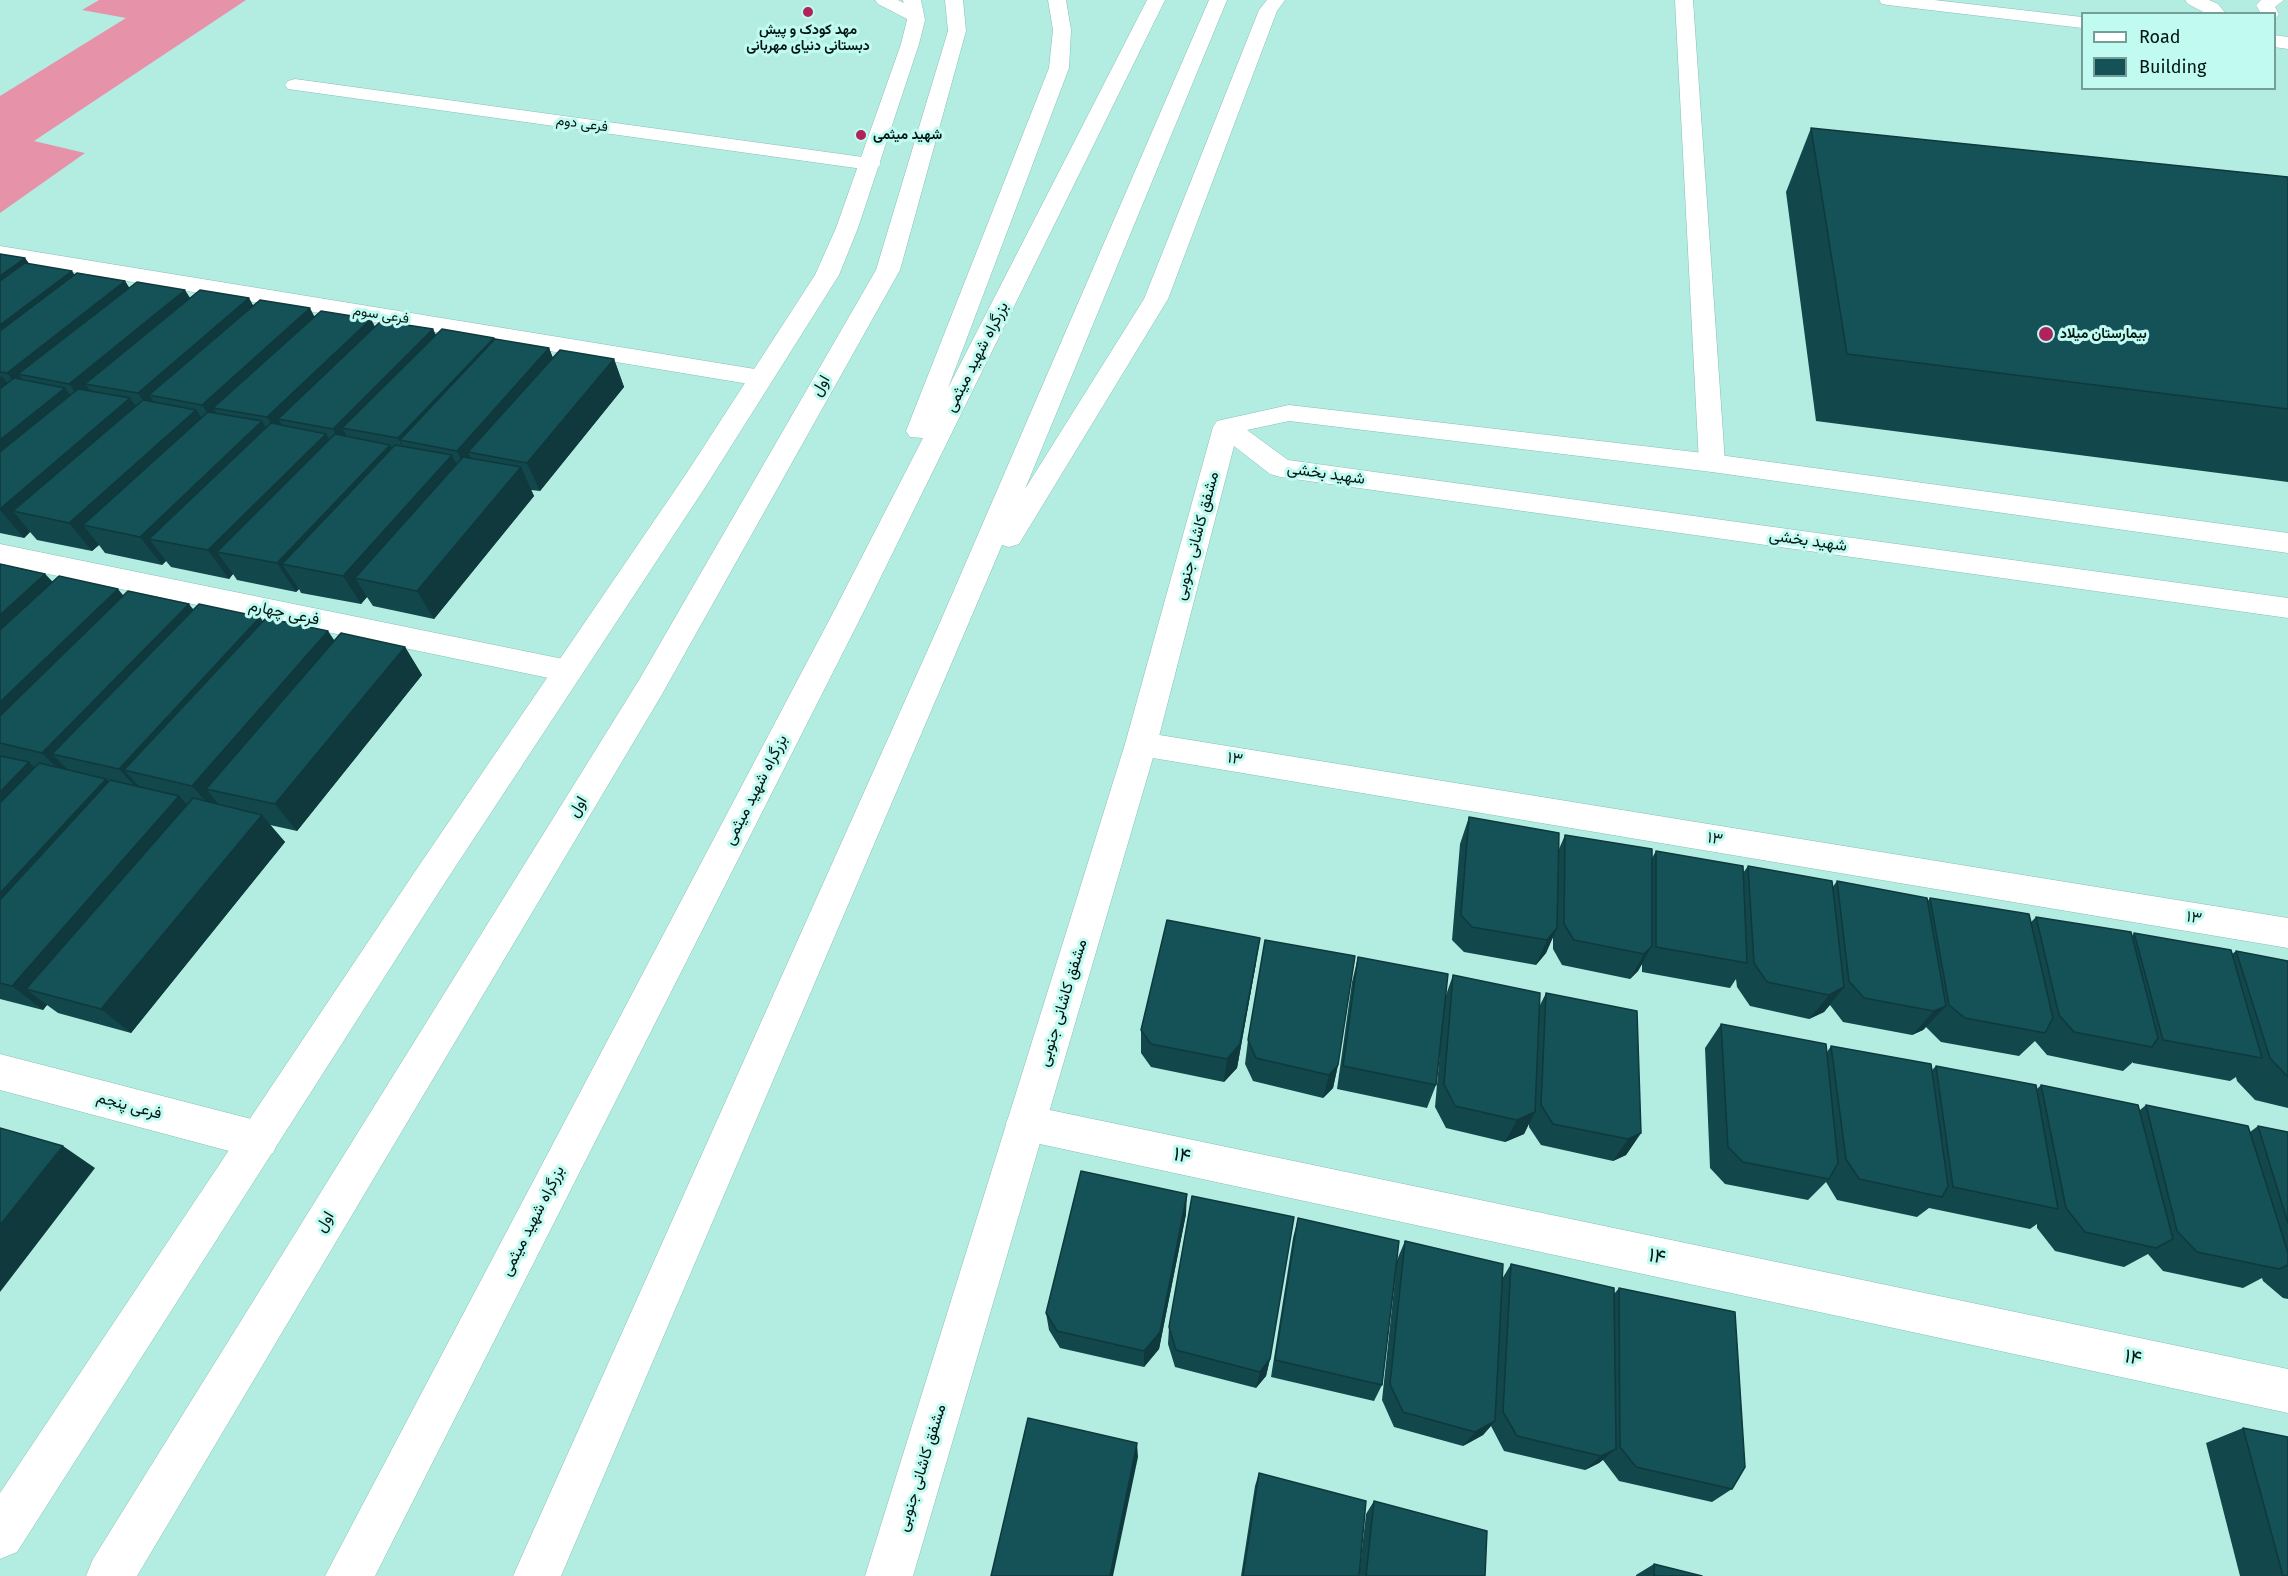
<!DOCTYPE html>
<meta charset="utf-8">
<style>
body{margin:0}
#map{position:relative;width:2288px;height:1576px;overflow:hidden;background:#b3ede2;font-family:"Fira Sans",sans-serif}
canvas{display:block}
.legend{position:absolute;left:2081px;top:12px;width:195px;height:78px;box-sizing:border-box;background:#c0faf0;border:2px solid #749f98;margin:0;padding:8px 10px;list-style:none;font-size:18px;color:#011613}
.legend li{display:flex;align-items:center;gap:12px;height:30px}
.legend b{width:30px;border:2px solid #749f98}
</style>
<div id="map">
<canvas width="2288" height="1576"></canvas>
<ul class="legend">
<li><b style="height:8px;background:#fff"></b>Road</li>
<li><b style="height:16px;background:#155257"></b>Building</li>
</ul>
</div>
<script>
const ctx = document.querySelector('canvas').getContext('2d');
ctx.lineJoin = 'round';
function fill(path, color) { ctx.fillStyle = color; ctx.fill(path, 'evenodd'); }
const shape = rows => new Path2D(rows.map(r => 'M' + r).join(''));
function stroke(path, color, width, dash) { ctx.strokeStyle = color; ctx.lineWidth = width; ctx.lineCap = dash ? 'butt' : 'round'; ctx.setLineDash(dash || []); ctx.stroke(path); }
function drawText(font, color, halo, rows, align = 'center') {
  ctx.font = font + ' "Fira Sans",Vazirmatn,sans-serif'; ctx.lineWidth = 6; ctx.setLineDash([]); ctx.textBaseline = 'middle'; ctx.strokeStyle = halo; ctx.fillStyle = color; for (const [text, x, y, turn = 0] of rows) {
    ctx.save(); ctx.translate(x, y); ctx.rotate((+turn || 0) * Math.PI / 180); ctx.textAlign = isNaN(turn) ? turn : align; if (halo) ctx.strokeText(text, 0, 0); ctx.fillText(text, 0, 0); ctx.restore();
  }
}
const forest = shape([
 [99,0,246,0,34,141,85,153,0,213,0,96,126,18,82,10]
]);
const street = shape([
 [875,0,898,0,921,12,924,16,921,20,909,20,878,4,875,0],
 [1675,0,1693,0,1725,463,1721,469,1712,472,1703,469,1699,463,1675,0],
 [295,79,870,158,877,160,881,164,877,168,870,170,288,89,285,85,288,81,295,79],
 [0,246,761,370,770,373,774,378,770,383,761,386,0,260,0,246],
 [0,544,568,660,579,663,583,671,579,679,568,682,0,564,0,544],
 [1141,732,2288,918,2288,948,1141,756,1130,753,1125,744,1130,735,1141,732],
 [0,1054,259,1121,273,1127,279,1140,273,1153,259,1159,0,1090,0,1054],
 [1026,1105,2288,1369,2288,1413,1026,1141,1012,1136,1006,1123,1012,1110,1026,1105]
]);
const secondary = shape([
 [903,0,921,0,925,20,919,44,858,228,839,275,706,486,442,887,17,1552,0,1559,0,1493,418,867,686,474,815,275,836,228,901,44,907,20,903,0],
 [945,0,963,0,966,31,900,270,661,696,137,1576,86,1576,93,1559,639,680,876,270,948,31,945,0],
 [1879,0,1934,0,2082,17,2082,28,1888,5,1882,4,1879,0],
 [2185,0,2209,0,2218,4,2226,14,2207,14,2188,4,2185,0],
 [2261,0,2284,0,2275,7,2279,14,2276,18,2274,18,2274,14,2261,14,2256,5,2261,0],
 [2274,35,2288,37,2288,49,2274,47,2274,35],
 [1289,405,1712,454,2288,533,2288,553,1712,472,1289,421,1247,430,1288,460,2288,598,2288,618,1280,477,1270,474,1234,446,1157,744,913,1576,865,1576,1125,744,1213,427,1217,421,1289,405]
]);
const highway = shape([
 [1048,0,1066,0,1071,30,1069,68,948,388,1147,0,1165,0,865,609,375,1576,325,1576,835,609,923,438,910,437,906,431,1049,68,1053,30,1048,0],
 [1209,0,1227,0,1025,489,1144,299,1259,10,1267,0,1285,0,1277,11,1168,299,1019,544,1009,547,1002,545,561,1576,513,1576,938,627,1209,0]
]);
const wall = shape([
 [1811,128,2288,177,2288,482,1816,421,1786,192],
 [0,254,25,258,29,264,74,275,125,281,129,288,190,298,249,298,253,306,375,327,433,329,436,335,494,338,495,340,549,348,553,358,614,359,624,387,540,491,531,490,534,496,434,619,373,606,367,597,361,604,301,593,299,589,296,592,237,580,233,574,229,579,171,567,166,561,162,565,105,553,99,545,92,551,37,540,30,532,24,538,0,533],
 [0,564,45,574,53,582,194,609,260,617,262,621,334,641,405,647,422,675,297,831,270,825,285,842,131,1033,58,1013,47,1005,43,1010,0,999],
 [1469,817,1559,849,1565,835,1652,858,1656,851,1743,873,1748,866,1832,888,1837,881,1927,902,1930,898,2031,922,2036,917,2132,936,2134,933,2232,954,2236,951,2288,961,2288,1108,2255,1100,2237,1081,2236,1077,2230,1081,2133,1063,2133,1062,2123,1071,2047,1055,2035,1041,2019,1056,1941,1042,1926,1027,1923,1030,1912,1035,1843,1022,1830,1005,1824,1012,1809,1019,1750,1006,1737,987,1736,979,1730,988,1642,972,1642,964,1638,971,1630,979,1562,965,1553,949,1553,937,1546,953,1536,965,1464,952,1452,940,1460,844],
 [1358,957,1446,995,1453,975,1539,1007,1546,993,1641,1133,1626,1155,1613,1161,1541,1145,1529,1127,1529,1123,1524,1134,1505,1142,1446,1128,1435,1107,1440,1051,1436,1085,1427,1108,1337,1089,1352,982],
 [1256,963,1237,1068,1224,1082,1151,1067,1141,1053,1141,1030],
 [1721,1024,1827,1052,1831,1046,1932,1070,1936,1066,2037,1089,2041,1085,2140,1110,2146,1105,2250,1132,2258,1126,2288,1132,2288,1299,2283,1298,2263,1281,2262,1278,2243,1288,2163,1271,2148,1254,2124,1267,2055,1251,2037,1228,2037,1224,2030,1229,1929,1208,1917,1217,1837,1200,1826,1182,1808,1200,1725,1184,1710,1168,1705,1048],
 [1248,1040,1338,1065,1333,1088,1323,1098,1253,1081,1245,1064],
 [1186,1214,1159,1349,1144,1367,1060,1348,1049,1330,1046,1313],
 [1298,1218,1397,1260,1405,1241,1502,1279,1511,1264,1614,1294,1619,1288,1732,1489,1712,1502,1619,1481,1603,1460,1599,1463,1585,1470,1504,1451,1491,1426,1483,1435,1463,1446,1394,1427,1382,1400,1396,1270,1382,1385,1374,1401,1271,1377,1293,1238],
 [1169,1327,1270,1359,1266,1376,1256,1388,1175,1367,1168,1344],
 [2243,1428,2288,1576,2240,1576,2206,1443],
 [1259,1473,1359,1576,1241,1576,1255,1486],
 [1374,1501,1485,1576,1359,1576,1366,1514],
 [1654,1564,1702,1576,1636,1576,1636,1575]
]);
const shadedWall = shape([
 [25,258,45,286,0,319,0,276],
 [72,271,91,300,0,369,0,325],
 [125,281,143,309,18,374,35,396,29,401,7,373],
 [185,290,203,318,85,384,100,404,90,412,69,384],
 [249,298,265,327,149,395,164,416,157,421,138,393],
 [310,308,325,337,213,408,227,428,221,433,202,405],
 [371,319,386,348,278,419,291,440,285,446,267,417],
 [433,329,446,358,342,428,355,451,349,457,333,429],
 [494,338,506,366,400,440,413,467,398,438],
 [549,348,560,376,468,452,478,471,471,479,457,451],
 [614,359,624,387,540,491,527,463],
 [2,376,24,405,0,424,0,378],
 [65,388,86,417,0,488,0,440],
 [130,398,150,427,13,511,30,532,24,538,0,510,0,509],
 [196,410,215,438,83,525,99,545,92,551,69,523],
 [262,421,279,450,149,539,166,561,162,565,140,537],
 [326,434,343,462,217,552,233,574,229,579,208,550],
 [390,445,406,473,282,564,299,589,296,592,277,563],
 [452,455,466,484,355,578,367,597,361,604,343,576],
 [521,467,534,496,434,619,417,591],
 [45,574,70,602,0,668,0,615],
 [118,589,141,617,0,743,0,702],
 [189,604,211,632,52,754,74,776,69,780,42,753],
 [260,617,280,646,124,770,146,794,144,796,119,769],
 [328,631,347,659,206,789,221,807,216,813,192,786],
 [405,647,422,675,297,831,275,804],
 [29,762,57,790,0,849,0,792],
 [106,779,132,806,0,952,0,893],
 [179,796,204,823,26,989,47,1005,43,1010,12,986],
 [262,815,285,842,131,1033,101,1009],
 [1557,928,1546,953,1536,965,1547,940],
 [1260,938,1256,963,1237,1068,1224,1082,1227,1059],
 [1652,946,1638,971,1630,979,1644,954],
 [1844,987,1824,1012,1809,1019,1829,995],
 [1946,1006,1923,1030,1912,1035,1934,1011],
 [1338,1065,1333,1088,1323,1098,1329,1075],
 [1535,1112,1524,1134,1505,1142,1517,1120],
 [1641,1133,1626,1155,1613,1161,1628,1139],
 [63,1146,95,1168,0,1292,0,1225],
 [1187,1194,1186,1214,1159,1349,1144,1367,1144,1351],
 [1270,1359,1266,1376,1256,1388,1260,1372],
 [1495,1421,1483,1435,1463,1446,1475,1432],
 [1137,1443,1138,1457,1113,1576,1110,1576],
 [1616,1449,1599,1463,1585,1470,1601,1456]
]);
const building = shape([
 [1811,128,2288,177,2288,409,1847,354,1811,128],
 [0,254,25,258,0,276,0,254],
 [25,263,72,271,0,325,0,281,25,263],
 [77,273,125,281,7,373,0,372,0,331,77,273],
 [137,282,185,290,69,384,18,374,137,282],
 [200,290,249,298,138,393,85,384,200,290],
 [260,300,310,308,202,405,149,395,260,300],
 [321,311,371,319,267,417,213,408,321,311],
 [381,321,433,329,333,429,278,419,381,321],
 [442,329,494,338,398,438,342,428,442,329],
 [495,339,549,348,457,451,400,440,495,339],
 [560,350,614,359,527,463,468,452,560,350],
 [14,378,65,388,0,440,0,389,14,378],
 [78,389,130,398,0,509,0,452,78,389],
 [143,400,196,410,69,523,13,511,143,400],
 [208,412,262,421,140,537,83,525,208,412],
 [271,423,326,434,208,550,149,539,271,423],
 [335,434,390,445,277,563,217,552,335,434],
 [395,445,452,455,343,576,282,564,395,445],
 [463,457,521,467,417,591,355,578,463,457],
 [0,564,45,574,0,615,0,564],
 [59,576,118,589,0,702,0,630,59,576],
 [128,591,189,604,42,753,0,743,0,716,128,591],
 [199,604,260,617,119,769,52,754,199,604],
 [266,618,328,631,192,786,124,770,266,618],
 [341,633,405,647,275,804,206,789,341,633],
 [0,756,29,762,0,792,0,756],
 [39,763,106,779,0,893,0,803,39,763],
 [110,780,179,796,12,986,0,983,0,900,110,780],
 [193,798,262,815,101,1009,26,989,193,798],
 [1469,817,1559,833,1557,928,1547,940,1472,927,1461,915,1469,817],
 [1565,835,1652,849,1652,946,1644,954,1574,940,1564,924,1565,835],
 [1656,851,1743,866,1747,963,1656,947,1656,851],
 [1748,866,1832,881,1844,987,1829,995,1767,982,1754,963,1748,866],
 [1837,881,1927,898,1946,1006,1934,1011,1864,998,1849,981,1837,881],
 [1930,898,2029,914,2053,1018,2045,1033,1965,1018,1949,1005,1930,898],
 [2036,917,2131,932,2158,1038,2152,1047,2074,1032,2059,1015,2036,917],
 [1167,920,1260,938,1240,1044,1227,1059,1151,1044,1141,1030,1167,920],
 [2134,933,2231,950,2262,1058,2163,1040,2134,933],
 [1265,940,1355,956,1338,1065,1329,1075,1256,1058,1248,1040,1265,940],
 [2236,951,2288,961,2288,1077,2270,1058,2236,951],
 [1358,957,1448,974,1436,1085,1343,1066,1358,957],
 [1453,975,1540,993,1535,1112,1517,1120,1455,1106,1444,1084,1453,975],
 [1546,993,1637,1011,1641,1133,1628,1139,1553,1124,1541,1105,1546,993],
 [1721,1024,1826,1044,1838,1163,1829,1179,1743,1162,1728,1147,1721,1024],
 [1831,1046,1931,1064,1948,1186,1942,1197,1859,1179,1846,1159,1831,1046],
 [1936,1066,2036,1085,2058,1209,1953,1187,1936,1066],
 [2041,1085,2138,1105,2173,1239,2156,1248,2085,1232,2066,1208,2041,1085],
 [2146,1105,2248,1126,2288,1253,2288,1265,2279,1269,2197,1252,2177,1231,2146,1105],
 [2258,1126,2288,1132,2288,1223,2258,1126],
 [0,1128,63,1146,0,1225,0,1128],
 [1081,1171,1187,1194,1160,1332,1144,1351,1057,1331,1046,1313,1081,1171],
 [1192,1196,1294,1217,1270,1359,1260,1372,1176,1350,1169,1327,1192,1196],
 [1298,1218,1399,1241,1382,1385,1275,1360,1298,1218],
 [1405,1241,1503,1264,1495,1421,1475,1432,1403,1412,1390,1384,1405,1241],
 [1511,1264,1614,1288,1616,1449,1601,1456,1517,1436,1503,1412,1511,1264],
 [1619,1288,1735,1312,1745,1467,1732,1489,1636,1467,1620,1447,1619,1288],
 [1028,1418,1137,1443,1110,1576,991,1576,1028,1418],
 [2243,1428,2288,1437,2288,1576,2283,1576,2243,1428],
 [1259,1473,1366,1501,1359,1576,1243,1576,1259,1473],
 [1374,1501,1487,1531,1485,1576,1366,1576,1374,1501],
 [1654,1564,1702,1576,1654,1576,1654,1564]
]);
const markers = [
 [808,12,6,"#b0225b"],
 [861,135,6,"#b0225b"],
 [2046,334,8,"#b0225b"]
];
const farPoinames = [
 ["مهد کودک و پیش",808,30,"center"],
 ["دبستانی دنیای‌ مهربانی",808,46,"center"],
 ["شهید میثمی",873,135],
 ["بیمارستان میلاد",2060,334]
];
const farStreetnames = [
 ["فرعی دوم",582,124,8],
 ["فرعی سوم",381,315,9]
];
const streetNames = [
 ["بزرگراه شهید میثمی",977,357,-63],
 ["اول",821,386,-60],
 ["شهید بخشی",1326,474,8],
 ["مشفق کاشانی جنوبی",1197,536,-75],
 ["شهید بخشی",1808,541,8],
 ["فرعی چهارم",284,613,12],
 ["۱۳",1235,759,9],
 ["بزرگراه شهید میثمی",756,790,-63],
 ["اول",578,807,-59],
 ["۱۳",1715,839,9],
 ["۱۳",2194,918,9],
 ["مشفق کاشانی جنوبی",1063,1003,-73],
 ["فرعی پنجم",129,1106,15],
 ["بزرگراه شهید میثمی",533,1221,-63],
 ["اول",325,1222,-59],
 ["مشفق کاشانی جنوبی",922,1468,-73]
];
const nearStreetnames = [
 ["۱۴",1182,1156,12],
 ["۱۴",1657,1257,12],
 ["۱۴",2133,1358,12]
];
fill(forest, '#e693a9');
stroke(street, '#86bfb5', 1);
stroke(secondary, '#86bfb5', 1);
stroke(highway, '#86bfb5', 1);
fill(street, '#fff');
fill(secondary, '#fff');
fill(highway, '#fff');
fill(wall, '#12474b');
fill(shadedWall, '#0f393d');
fill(building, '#155257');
stroke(building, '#0f393d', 1.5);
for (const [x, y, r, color] of markers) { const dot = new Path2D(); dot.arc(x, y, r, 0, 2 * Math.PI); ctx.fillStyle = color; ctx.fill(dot); stroke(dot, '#c0faf0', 2); }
drawText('bold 14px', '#011613', '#c0faf0', farPoinames, 'left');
drawText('14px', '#011613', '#c0faf0', farStreetnames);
drawText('16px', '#011613', '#c0faf0', streetNames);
drawText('20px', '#011613', '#c0faf0', nearStreetnames);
</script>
